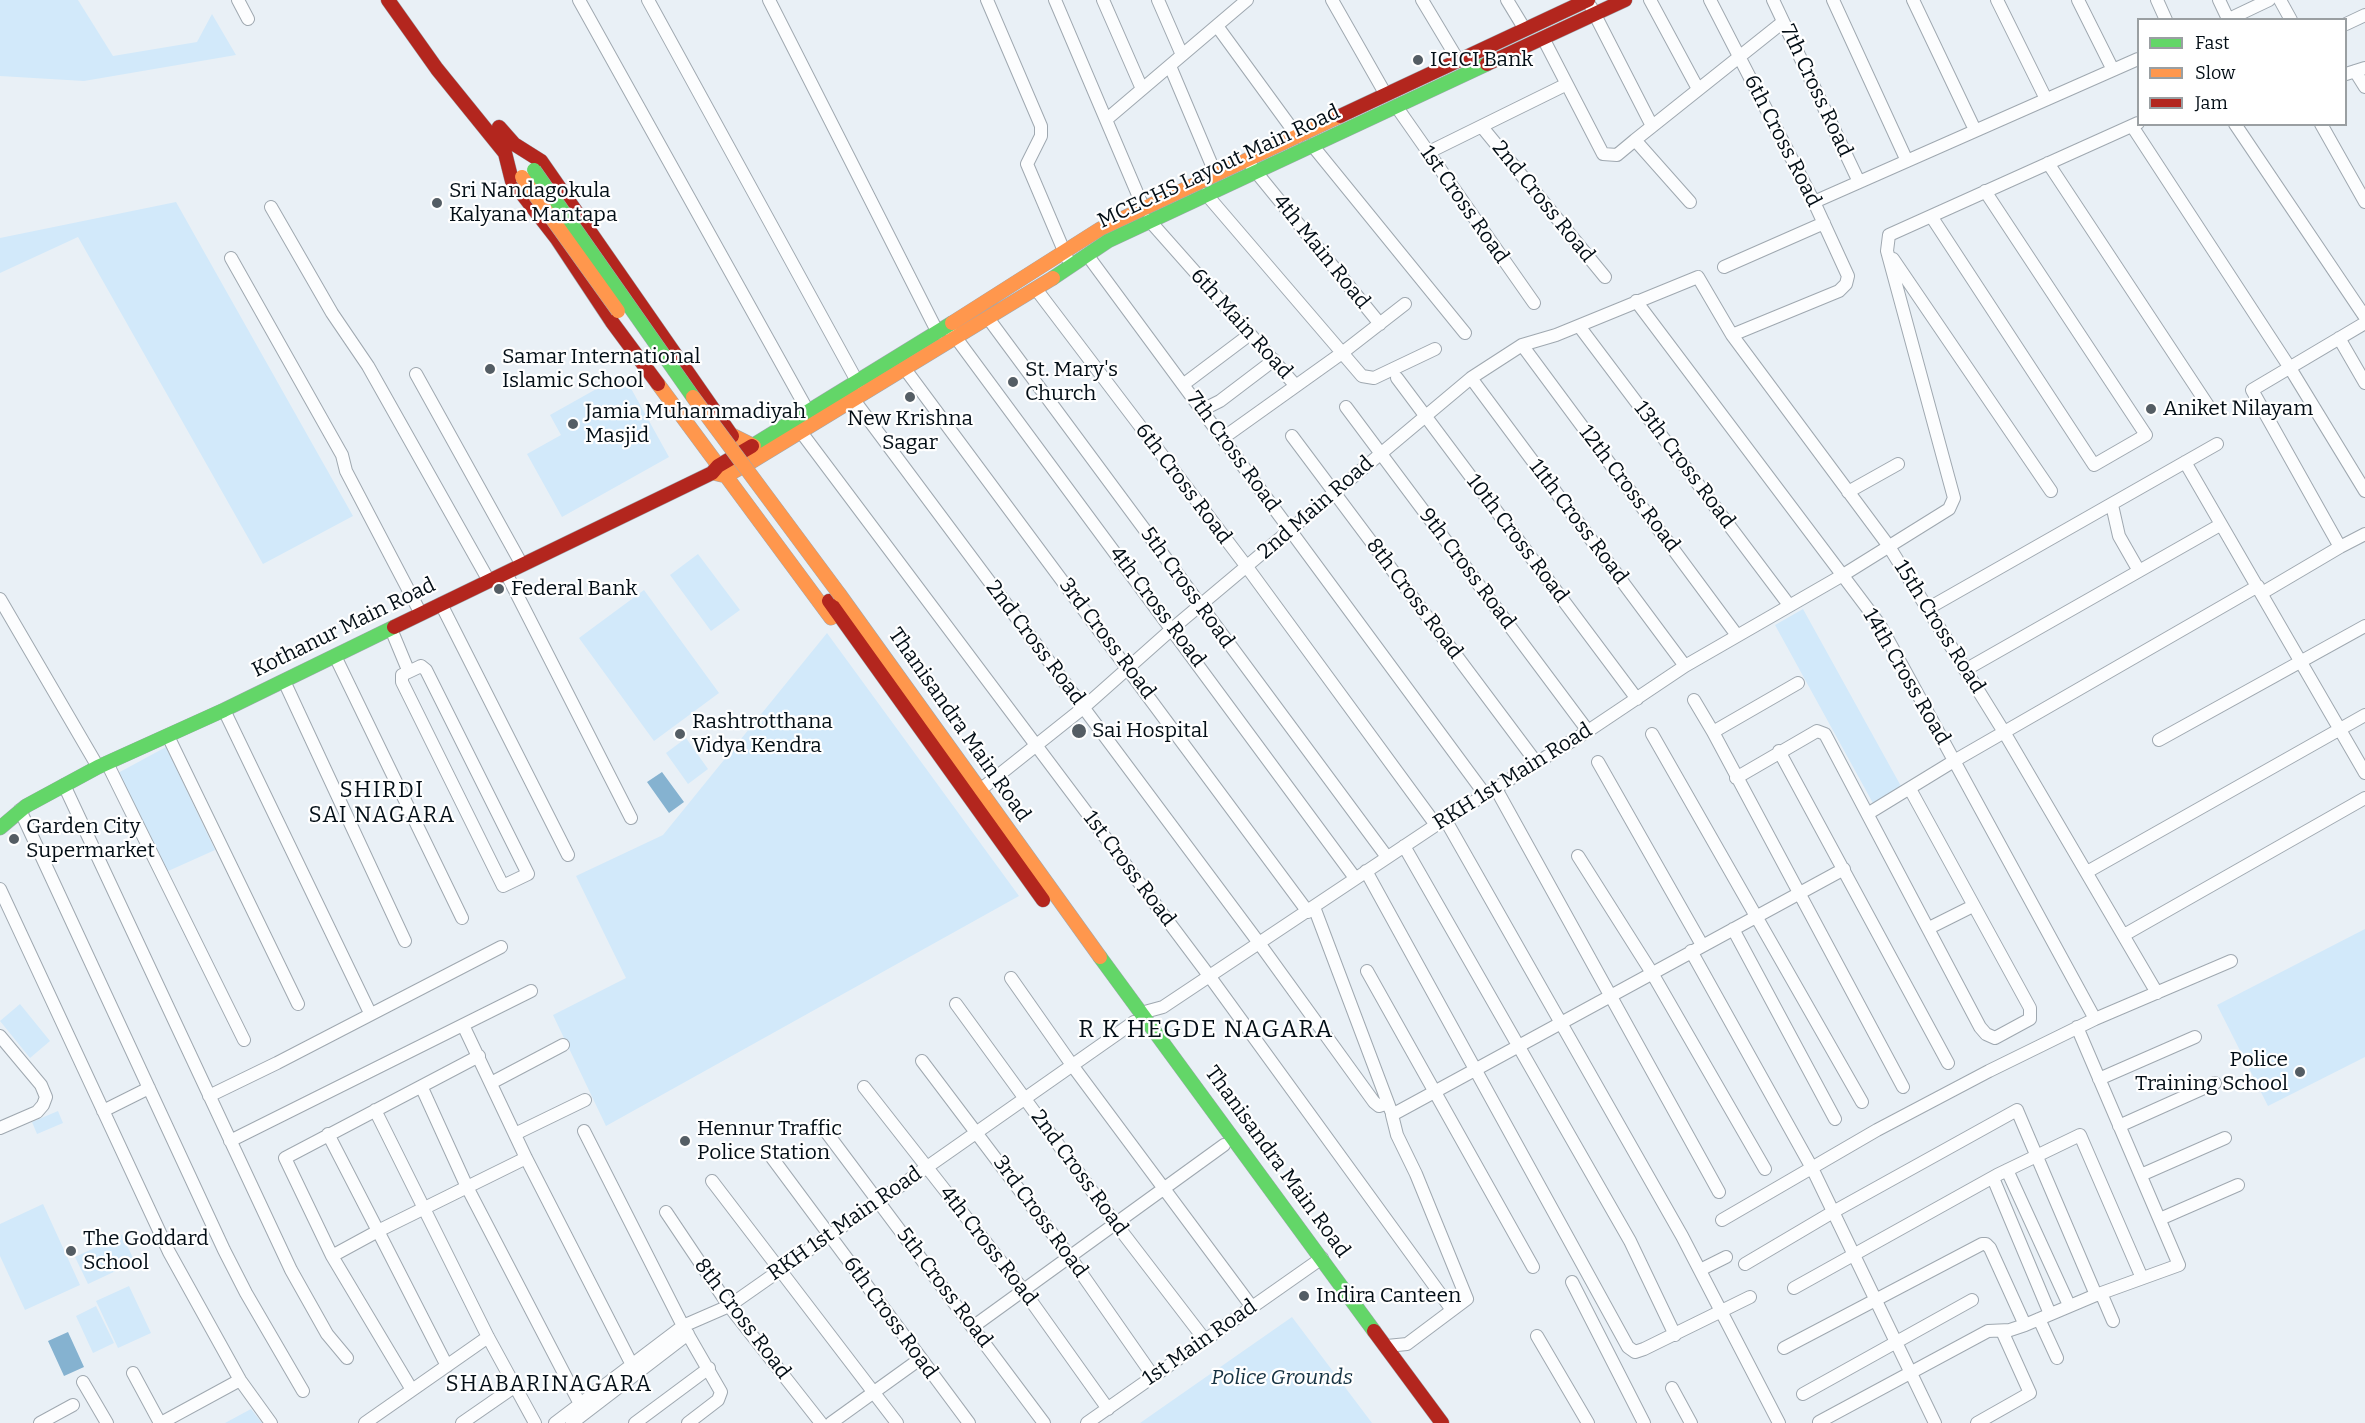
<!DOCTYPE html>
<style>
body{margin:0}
#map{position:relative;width:2365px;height:1423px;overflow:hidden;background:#e9f0f6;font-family:Bitter,serif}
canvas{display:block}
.legend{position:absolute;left:2137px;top:18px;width:210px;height:108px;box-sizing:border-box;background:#fff;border:2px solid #9a9fa2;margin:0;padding:8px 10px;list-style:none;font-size:18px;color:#030e16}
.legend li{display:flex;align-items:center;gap:12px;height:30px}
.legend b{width:30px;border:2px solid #9a9fa2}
</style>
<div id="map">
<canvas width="2365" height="1423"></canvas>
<ul class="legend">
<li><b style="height:8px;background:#63d668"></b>Fast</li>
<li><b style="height:8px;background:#ff974d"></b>Slow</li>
<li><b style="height:8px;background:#b3261e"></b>Jam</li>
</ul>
</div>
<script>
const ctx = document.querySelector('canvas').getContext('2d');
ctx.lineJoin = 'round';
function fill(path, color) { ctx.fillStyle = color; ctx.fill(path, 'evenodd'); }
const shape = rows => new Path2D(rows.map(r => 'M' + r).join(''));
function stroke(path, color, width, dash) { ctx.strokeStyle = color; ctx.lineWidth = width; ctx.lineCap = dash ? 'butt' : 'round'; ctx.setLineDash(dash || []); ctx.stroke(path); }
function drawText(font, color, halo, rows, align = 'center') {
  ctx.font = font + ' Bitter,serif'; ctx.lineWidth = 4.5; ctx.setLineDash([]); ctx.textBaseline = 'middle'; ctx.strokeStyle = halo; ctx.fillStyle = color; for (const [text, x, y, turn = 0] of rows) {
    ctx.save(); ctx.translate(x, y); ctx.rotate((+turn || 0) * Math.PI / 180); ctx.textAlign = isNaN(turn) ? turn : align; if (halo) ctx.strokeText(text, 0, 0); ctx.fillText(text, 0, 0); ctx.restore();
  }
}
const green = shape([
 [0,0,78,0,113,56,197,42,212,14,236,55,84,81,0,76],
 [176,202,353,516,263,564,78,237,0,273,0,238],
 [623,374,669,457,562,517,527,454,561,435,550,415],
 [698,554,740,610,711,631,670,575],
 [644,590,719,693,654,741,579,638],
 [1803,609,1902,788,1874,805,1775,625],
 [827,633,1019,896,606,1126,553,1015,626,978,576,876,663,835],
 [686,738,708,769,688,784,666,753],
 [166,747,215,850,166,872,118,773],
 [2365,929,2365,1057,2268,1106,2217,1005],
 [20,1004,50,1041,30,1058,0,1021],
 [58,1111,63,1123,37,1134,32,1122],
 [43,1204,80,1285,25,1310,0,1256,0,1224],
 [122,1235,135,1262,88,1284,75,1257],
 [129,1286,151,1333,118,1348,96,1301],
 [96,1306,114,1343,93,1353,76,1316],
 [1292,1317,1372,1423,1140,1423],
 [251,1409,262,1423,225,1423]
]);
const water = shape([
 [662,772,684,802,669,813,647,782],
 [68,1332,84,1367,64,1376,48,1341]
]);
const street = shape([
 [238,0,248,19],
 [579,0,809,413],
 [648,0,858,383],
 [769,0,938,333],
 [987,0,1041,126,1041,136,1027,164,1067,258],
 [1055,0,1144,209],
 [1103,0,1142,89],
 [1158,0,1182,55],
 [1332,0,1386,95],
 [1422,0,1458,60],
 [1507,0,1524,28],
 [1650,0,1698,89],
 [1710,0,1814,202,1848,276,1846,284,1839,291,1732,335],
 [1773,0,1859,182],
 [1833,0,1907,161],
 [1913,0,1975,130],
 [1997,0,2046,99],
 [2078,0,2113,70],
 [2157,0,2166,20],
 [2219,0,2228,19],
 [2280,0,2291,20],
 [1591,7,1652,126],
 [2227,20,2269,0],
 [2346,24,2365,15],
 [1217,26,1298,137],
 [1543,38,1603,154,1617,155,1635,140,1690,202],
 [1170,66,1216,175],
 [2355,71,2365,87],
 [2346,74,2365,68],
 [1396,106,1534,303],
 [1107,119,1247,0],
 [2235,124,2365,317],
 [2321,124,2365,202],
 [2132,126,2290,368,2365,491],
 [1482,127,1605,277],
 [1635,140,1783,22],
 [1312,145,1465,333],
 [1427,153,1565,85],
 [2048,163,2209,407],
 [1252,167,1380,324],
 [1206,194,1362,376,1374,378,1435,349],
 [1814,202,2138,59],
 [271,207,332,313,368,366,489,581],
 [1931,216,2094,465,2146,435,1985,191],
 [1149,220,1296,386],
 [1088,256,1484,793],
 [231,258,342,455,346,471,421,614],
 [1893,259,2051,491],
 [1724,267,1824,223],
 [1036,289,1247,567,1436,825],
 [1636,301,1880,625,2095,1019],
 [988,318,1387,857],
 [1579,326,1789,605],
 [951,331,1355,878],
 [2339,338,2365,383],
 [1522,345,1736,634],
 [905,369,1308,912],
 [416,374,522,565],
 [1397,378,1637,699],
 [1471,378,1685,666],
 [1184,384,1249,335],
 [854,400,1259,943,1374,1102,1379,1106,1388,1103],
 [1346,407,1588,731],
 [1202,410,1220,401,1274,360],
 [801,432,1210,977,1452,1310],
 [1292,436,1536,762],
 [1223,438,1342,353,1405,304],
 [2185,462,2365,773],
 [1848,492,1898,464],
 [2112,505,2119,536,2139,571],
 [2340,547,2365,534],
 [506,573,631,818],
 [2262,593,2340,547,2252,390,2365,323],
 [0,599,98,767],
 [441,604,568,855],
 [1927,609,2217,444],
 [391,629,408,670],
 [335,656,462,918],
 [421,666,426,670,528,874,503,886,402,682,402,675,421,666],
 [1965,670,2220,525],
 [284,681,405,941],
 [1798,683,1713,732,1903,1087],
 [1694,700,1713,732],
 [224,710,370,1013],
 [1652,734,1862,1102],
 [168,736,298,1004],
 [2159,740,2365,626],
 [1779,751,1948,1063],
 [1598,762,1702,945],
 [107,763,244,1040],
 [1736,778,1817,731,1825,734,1980,1027,1986,1034,1995,1038,2030,1019,2030,1008,1910,789],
 [64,785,291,1270,327,1334,347,1358],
 [1495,787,1719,1192],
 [975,794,1083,708,1173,628,1471,378,1522,345,1556,335,1698,277,1732,335,1888,545,2004,732,2157,993],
 [20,810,224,1250,246,1293,303,1391],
 [1869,813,1954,761,2258,586],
 [1445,819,1682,1236,1779,1423],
 [1404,846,1630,1241,1675,1335],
 [1578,856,1652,973,1765,1169],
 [1366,871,1628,1347,1635,1352,1644,1349,1750,1297],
 [2087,872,2365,715],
 [0,889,169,1252,240,1380,271,1423],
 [1314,907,1391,1111],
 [1929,928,1973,906],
 [1733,929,1835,1119],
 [2124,935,2365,798],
 [1691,951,1812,1168,1935,1423],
 [1367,971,1533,1267],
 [1011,978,1072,1065,1252,1307],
 [956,1004,1116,1224,1205,1340],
 [1141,1013,1163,1007,1436,825,1588,731,1685,666,1843,575,1949,509,1954,498,1887,251,1889,235,2138,123],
 [463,1025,526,1158,631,1363],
 [0,1036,41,1085,46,1097,43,1105,37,1112,0,1128],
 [922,1061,1070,1257,1153,1376],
 [2099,1079,2195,1037],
 [491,1083,563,1045],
 [864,1087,1024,1291,1108,1409],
 [422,1088,467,1187,580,1404],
 [209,1096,277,1063,501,947],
 [375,1110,488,1337,535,1423],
 [103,1111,149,1088],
 [821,1125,1044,1423],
 [2119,1126,2215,1083],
 [584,1131,683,1326,721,1392,718,1400,688,1423],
 [328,1134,378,1231,332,1256],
 [515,1134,585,1100],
 [230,1141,531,991],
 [770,1155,969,1423],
 [2007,1170,2069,1305],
 [2141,1175,2225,1138],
 [1993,1178,2050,1314],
 [712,1181,897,1423],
 [666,1212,729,1306,821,1423],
 [2160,1219,2238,1185],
 [1722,1220,1877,1130,1989,1071,2095,1019,2231,961],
 [1745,1264,1833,1212,2017,1110,2096,1295,2179,1265,2077,1027],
 [1700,1270,1726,1257],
 [1572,1282,1644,1423],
 [1794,1288,1997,1175,2080,1135,2142,1278],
 [2101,1293,2113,1321],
 [2039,1319,2057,1358],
 [974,1326,1224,1145],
 [1537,1336,1588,1423],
 [1387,1346,1407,1344,1467,1299,1416,1174,1397,1135,1392,1115,1844,869],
 [1784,1348,1982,1244,1986,1244,1990,1248,2025,1325],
 [447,1366,378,1231,526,1158],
 [133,1373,160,1423],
 [83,1382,107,1423],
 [1672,1388,1691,1423],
 [412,1390,332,1256,285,1158,479,1056],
 [1803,1394,1972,1300],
 [1819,1422,1988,1331,2010,1330,2025,1325,2096,1295],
 [40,1423,73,1405],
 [161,1423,240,1380],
 [365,1423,488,1337],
 [462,1423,514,1387],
 [555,1423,683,1326,729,1306,1134,1022],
 [572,1423,688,1334],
 [635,1423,709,1368],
 [831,1423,920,1359],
 [1087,1423,1322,1258],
 [1977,1423,2030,1393,2002,1331]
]);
const fast = shape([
 [1053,278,1108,241,1487,64],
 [752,446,952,323],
 [0,828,26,806,98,767,224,710,394,627],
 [1100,957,1374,1331]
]);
const slow = shape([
 [952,323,1100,229,1340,116],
 [658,384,831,618],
 [730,434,754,446],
 [713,473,726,476,751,462,1053,278],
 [840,595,1100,957]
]);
const jam = shape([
 [388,0,437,69,505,153,512,181,557,239,612,322,658,384],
 [1487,64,1625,0],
 [1340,116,1588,0],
 [499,127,514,144,541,161,732,436],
 [829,601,1043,900],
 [394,627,712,473,718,466,752,446],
 [1374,1331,1442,1423]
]);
const fastBridge = shape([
 [534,170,693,397]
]);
const slowBridge = shape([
 [522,177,618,311],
 [693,397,840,595]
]);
const markers = [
 [1418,60,6,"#545d64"],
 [437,203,6,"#545d64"],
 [490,369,6,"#545d64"],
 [1013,382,6,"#545d64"],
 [910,397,6,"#545d64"],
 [2151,409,6,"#545d64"],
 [573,424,6,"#545d64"],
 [499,589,6,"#545d64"],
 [1079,731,8,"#545d64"],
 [680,734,6,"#545d64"],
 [14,839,6,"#545d64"],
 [2300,1072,6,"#545d64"],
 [685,1141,6,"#545d64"],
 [71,1251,6,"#545d64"],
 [1304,1296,6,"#545d64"]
];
const poiNames = [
 ["ICICI Bank",1430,60],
 ["Sri Nandagokula",449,191],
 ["Kalyana Mantapa",449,215],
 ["Samar International",502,357],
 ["Islamic School",502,381],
 ["St. Mary's",1025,370],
 ["Church",1025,394],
 ["Aniket Nilayam",2163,409],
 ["Jamia Muhammadiyah",585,412],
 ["Masjid",585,436],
 ["New Krishna",910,419,"center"],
 ["Sagar",910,443,"center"],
 ["Federal Bank",511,589],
 ["Rashtrotthana",692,722],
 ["Vidya Kendra",692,746],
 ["Sai Hospital",1092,731],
 ["Garden City",26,827],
 ["Supermarket",26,851],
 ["Police",2288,1060,"right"],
 ["Training School",2288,1084,"right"],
 ["Hennur Traffic",697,1129],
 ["Police Station",697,1153],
 ["The Goddard",83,1239],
 ["School",83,1263],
 ["Indira Canteen",1316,1296]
];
const streetNames = [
 ["7th Cross Road",1816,91,65],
 ["6th Cross Road",1782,141,63],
 ["MCECHS Layout Main Road",1219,167,-25],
 ["2nd Cross Road",1543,202,51],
 ["1st Cross Road",1464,205,55],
 ["4th Main Road",1321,252,51],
 ["6th Main Road",1241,324,48],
 ["7th Cross Road",1233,452,54],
 ["13th Cross Road",1684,465,53],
 ["6th Cross Road",1183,484,53],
 ["12th Cross Road",1629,489,53],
 ["2nd Main Road",1316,508,-41],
 ["11th Cross Road",1578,522,53],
 ["10th Cross Road",1517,539,53],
 ["9th Cross Road",1467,569,53],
 ["5th Cross Road",1187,588,54],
 ["8th Cross Road",1414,599,53],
 ["4th Cross Road",1157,607,53],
 ["15th Cross Road",1939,627,58],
 ["Kothanur Main Road",344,628,-26],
 ["3rd Cross Road",1107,639,53],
 ["2nd Cross Road",1035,643,53],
 ["14th Cross Road",1906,677,60],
 ["Thanisandra Main Road",959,725,55],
 ["RKH 1st Main Road",1513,777,-32],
 ["1st Cross Road",1129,869,53],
 ["Thanisandra Main Road",1277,1162,54],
 ["2nd Cross Road",1079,1173,54],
 ["3rd Cross Road",1040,1217,54],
 ["RKH 1st Main Road",845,1224,-35],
 ["4th Cross Road",988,1246,52],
 ["5th Cross Road",944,1288,53],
 ["6th Cross Road",890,1318,54],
 ["8th Cross Road",742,1319,53],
 ["1st Main Road",1200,1343,-35]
];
const parkNames = [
 ["Police Grounds",1282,1378]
];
const neighbourhoodNames = [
 ["SHIRDI",382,791],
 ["SAI NAGARA",382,816],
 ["SHABARINAGARA",549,1385]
];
const quarterNames = [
 ["R K HEGDE NAGARA",1206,1030]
];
fill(green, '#d2e9fa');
fill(water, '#85b2d0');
stroke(street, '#9fa8b0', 14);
stroke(fast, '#9fa8b0', 15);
stroke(slow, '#9fa8b0', 15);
stroke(jam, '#9fa8b0', 15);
stroke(street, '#fcfdfe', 12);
stroke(fast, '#63d668', 14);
stroke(slow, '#ff974d', 14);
stroke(jam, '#b3261e', 14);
stroke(fastBridge, '#9fa8b0', 15, []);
stroke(slowBridge, '#9fa8b0', 15, []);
stroke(fastBridge, '#63d668', 14);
stroke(slowBridge, '#ff974d', 14);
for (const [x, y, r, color] of markers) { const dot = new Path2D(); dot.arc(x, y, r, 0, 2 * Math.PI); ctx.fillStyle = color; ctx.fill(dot); stroke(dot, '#fff', 2); }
drawText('21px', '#030e16', '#fff', poiNames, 'left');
drawText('21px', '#030e16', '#fff', streetNames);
drawText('italic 21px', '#143142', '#fff', parkNames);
ctx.letterSpacing = '1.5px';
drawText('22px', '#030e16', '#fff', neighbourhoodNames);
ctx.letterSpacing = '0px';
ctx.letterSpacing = '1.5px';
drawText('24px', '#030e16', '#fff', quarterNames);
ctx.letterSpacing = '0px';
</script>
